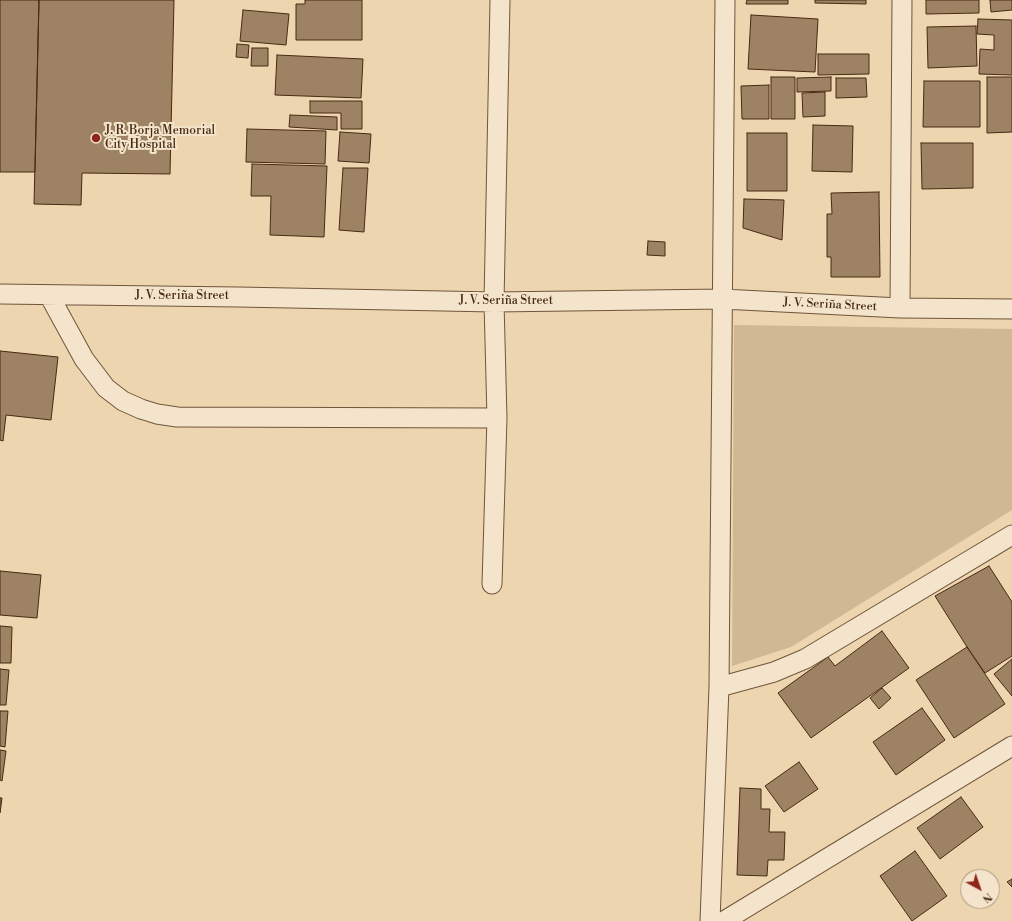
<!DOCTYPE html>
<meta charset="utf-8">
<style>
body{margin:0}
#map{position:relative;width:1012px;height:921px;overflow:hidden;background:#edd5af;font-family:"Libre Bodoni",serif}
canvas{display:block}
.north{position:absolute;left:960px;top:869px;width:40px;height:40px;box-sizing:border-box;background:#f3e4cb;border:1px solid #ae9a81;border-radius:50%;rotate:140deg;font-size:11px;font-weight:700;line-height:16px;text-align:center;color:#472a13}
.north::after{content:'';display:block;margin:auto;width:14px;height:18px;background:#8f2418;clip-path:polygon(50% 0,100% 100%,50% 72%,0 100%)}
</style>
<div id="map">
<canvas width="1012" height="921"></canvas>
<div class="north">N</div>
</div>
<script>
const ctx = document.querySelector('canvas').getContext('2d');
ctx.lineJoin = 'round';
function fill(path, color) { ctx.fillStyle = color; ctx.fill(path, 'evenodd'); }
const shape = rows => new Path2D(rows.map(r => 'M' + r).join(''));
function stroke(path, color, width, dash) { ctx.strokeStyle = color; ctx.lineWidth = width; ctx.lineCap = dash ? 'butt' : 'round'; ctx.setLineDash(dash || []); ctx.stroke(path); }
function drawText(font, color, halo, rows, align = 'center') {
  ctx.font = font + ' "Libre Bodoni",serif'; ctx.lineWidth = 4; ctx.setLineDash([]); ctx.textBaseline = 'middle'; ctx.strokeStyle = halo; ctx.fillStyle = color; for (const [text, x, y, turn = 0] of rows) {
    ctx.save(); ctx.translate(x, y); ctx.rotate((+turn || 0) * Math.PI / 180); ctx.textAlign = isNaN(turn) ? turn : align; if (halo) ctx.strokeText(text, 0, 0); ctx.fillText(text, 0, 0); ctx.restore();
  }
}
const green = shape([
 [734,325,1012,329,1012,510,791,647,732,666]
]);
const building = shape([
 [0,0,39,0,35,172,0,172,0,0],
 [39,0,174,0,170,174,82,173,81,205,34,204,39,0],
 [305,0,362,0,362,40,296,40,296,4,305,4,305,0],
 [747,0,788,0,788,4,746,4,747,0],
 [815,0,866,0,866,4,815,3,815,0],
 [926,0,979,0,979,13,926,14,926,0],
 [990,0,1012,0,1012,10,991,12,990,0],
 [243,10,289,14,286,45,240,41,243,10],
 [751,15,818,19,815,72,748,69,751,15],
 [978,19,1012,20,1012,75,979,74,980,49,994,50,994,35,977,34,978,19],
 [976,26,977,66,928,68,927,27,976,26],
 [237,44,249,45,248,58,236,57,237,44],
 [252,48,268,48,268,66,251,66,252,48],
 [818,54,869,54,869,74,818,75,818,54],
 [277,55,363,59,361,98,275,95,277,55],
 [771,77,795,77,795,119,771,119,771,77],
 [831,77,831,91,797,92,797,78,831,77],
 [987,77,1012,77,1012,132,987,133,987,77],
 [836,78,866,78,867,97,836,98,836,78],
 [924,81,980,81,980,127,923,127,924,81],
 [769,85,769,119,742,119,741,86,769,85],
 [825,92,825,116,803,117,802,93,825,92],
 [310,101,362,101,362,129,341,129,341,113,310,113,310,101],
 [290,115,337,117,337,130,289,127,290,115],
 [813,125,853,126,852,172,812,171,813,125],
 [247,129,326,131,325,164,246,162,247,129],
 [340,132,371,134,369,163,338,161,340,132],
 [747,133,787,133,787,191,747,191,747,133],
 [921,143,973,143,973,188,922,189,921,143],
 [252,164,327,166,324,237,270,235,271,196,251,196,252,164],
 [343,168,368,168,364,232,339,230,343,168],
 [879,192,880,277,831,277,831,257,827,257,827,214,832,214,831,193,879,192],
 [744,199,784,200,782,240,743,228,744,199],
 [648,241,665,242,665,256,647,255,648,241],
 [0,351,58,357,51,420,6,415,3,441,0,440,0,351],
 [989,566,1012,602,1012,656,985,673,967,647,935,596,989,566],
 [0,571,41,575,37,618,0,615,0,571],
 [0,626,12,627,11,663,0,663,0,626],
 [882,631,909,668,811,738,778,693,828,657,835,666,882,631],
 [967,647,1005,704,954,738,916,680,967,647],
 [1012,659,1012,696,994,674,1012,659],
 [0,669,9,670,6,705,0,705,0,669],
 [882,688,891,698,879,709,870,698,882,688],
 [922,708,945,740,896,775,873,742,922,708],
 [0,711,8,711,5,747,0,746,0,711],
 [0,750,6,751,2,781,0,780,0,750],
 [799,762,818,789,784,812,765,786,799,762],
 [740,788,761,789,761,809,770,809,769,832,785,832,784,860,768,860,767,876,737,875,740,788],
 [961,797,983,827,940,859,917,828,961,797],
 [0,798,2,798,0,813,0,798],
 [915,851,947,896,912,921,880,876,915,851],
 [1012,879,1012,887,1007,882,1012,879]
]);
const street = shape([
 [0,294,238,297,494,302,722,299,900,308,1012,309],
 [49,295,84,359,106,388,123,401,141,409,157,414,177,417,497,418],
 [900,308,902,0],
 [492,584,497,418,494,302,500,0],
 [719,687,774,672,805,659,1012,535],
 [710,921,719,687,725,0],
 [724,921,1012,746]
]);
const markers = [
 [96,138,5,"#8f2418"]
];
const poiNames = [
 ["J. R. Borja Memorial",105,131],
 ["City Hospital",105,145]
];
const streetNames = [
 ["J. V. Seriña Street",182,296],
 ["J. V. Seriña Street",506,301],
 ["J. V. Seriña Street",830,305,3]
];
fill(green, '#d1b894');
fill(building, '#9d8364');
stroke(building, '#472a13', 1);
stroke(street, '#70553a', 21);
stroke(street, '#f3e4cb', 19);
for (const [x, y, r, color] of markers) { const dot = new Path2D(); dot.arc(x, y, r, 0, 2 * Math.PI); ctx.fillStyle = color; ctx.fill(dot); stroke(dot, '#f3e4cb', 1.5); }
drawText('12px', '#472a13', '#f3e4cb', poiNames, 'left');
drawText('12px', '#472a13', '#f3e4cb', streetNames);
</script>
